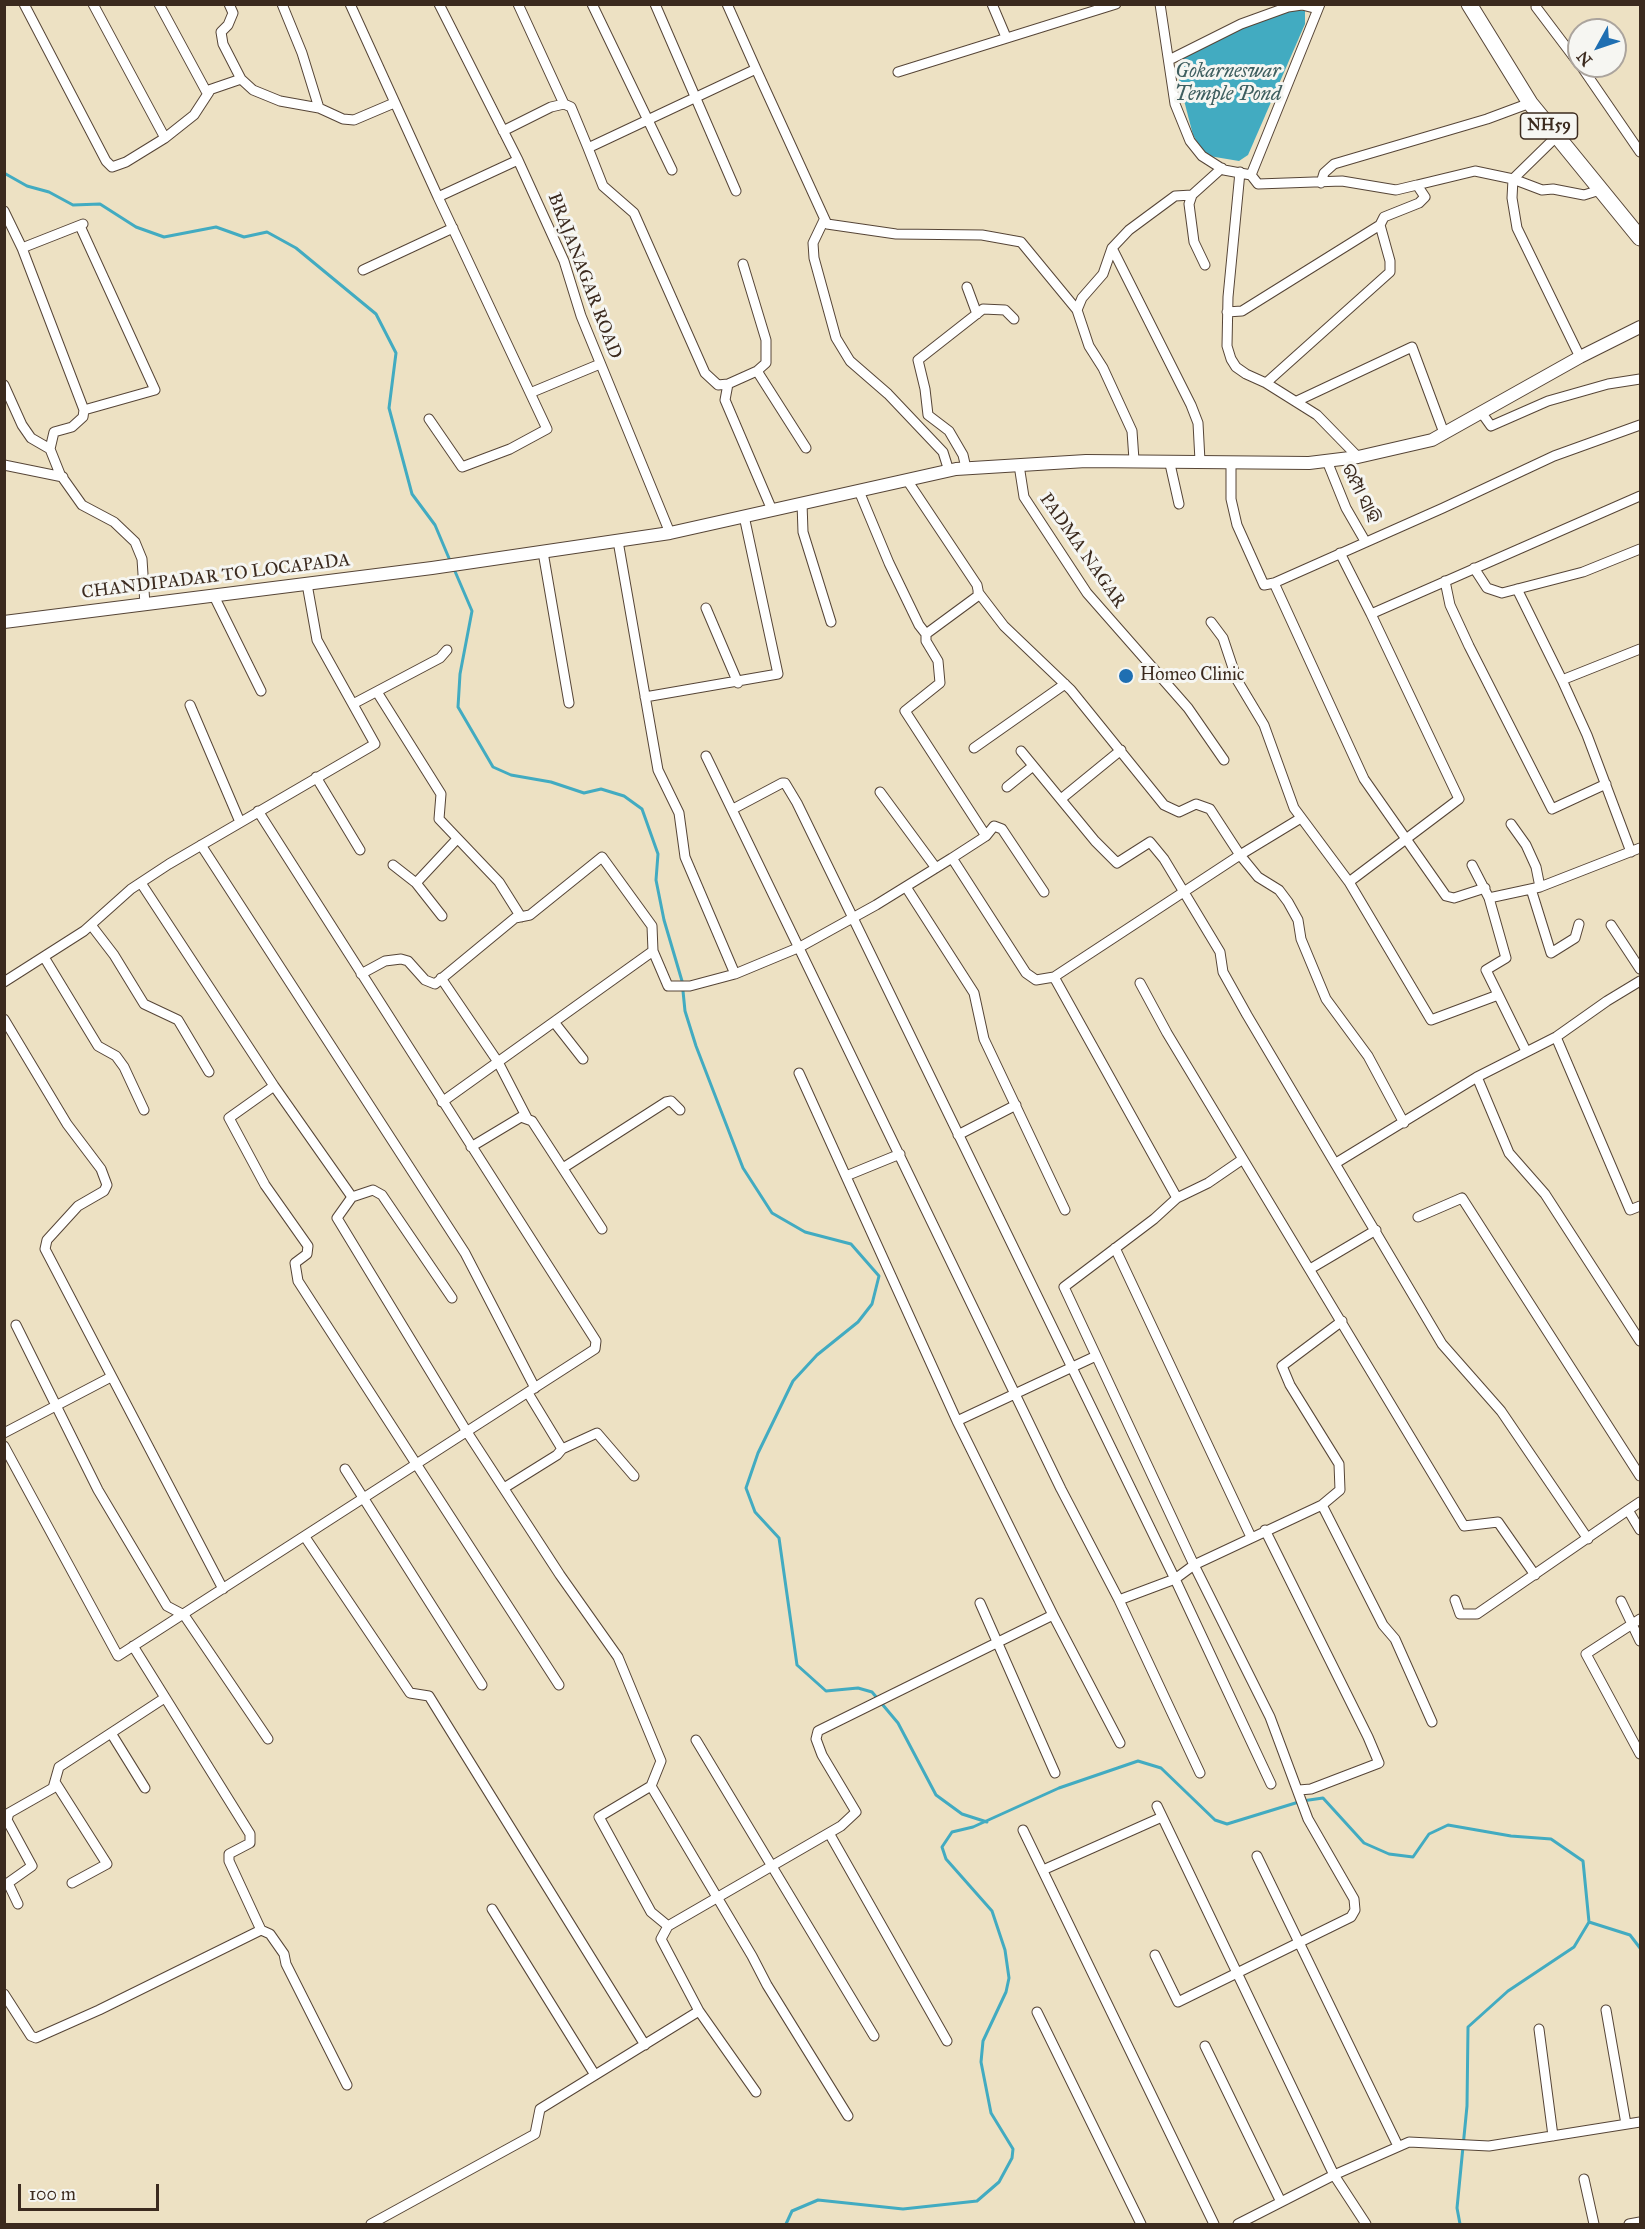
<!DOCTYPE html>
<meta charset="utf-8">
<style>
body{margin:0}
#map{position:relative;width:1645px;height:2229px;overflow:hidden;background:#ede1c3;font-family:"IM FELL Great Primer",serif}
canvas{display:block}
.frame{position:absolute;inset:0;border:6px solid #3b2a1e;pointer-events:none}
.north{position:absolute;left:1567px;top:18px;width:60px;height:60px;box-sizing:border-box;background:#f6f6f2;border:2px solid #aba49d;border-radius:50%;rotate:230deg;font-size:16px;font-weight:700;line-height:24px;text-align:center;color:#3b2a1e}
.north::after{content:'';display:block;margin:auto;width:21px;height:27px;background:#1f6fb2;clip-path:polygon(50% 0,100% 100%,50% 72%,0 100%)}
.scale{position:absolute;left:18px;top:2184px;width:141px;height:27px;box-sizing:border-box;border:3px solid #3b2a1e;border-top:0;padding-left:8px;font-size:18px;line-height:21px;white-space:nowrap;color:#3b2a1e;-webkit-text-stroke:4px #f6f6f2;paint-order:stroke}
</style>
<div id="map">
<canvas width="1645" height="2229"></canvas>
<div class="frame"></div>
<div class="north">N</div>
<div class="scale">100 m</div>
</div>
<script>
const ctx = document.querySelector('canvas').getContext('2d');
ctx.lineJoin = 'round';
function fill(path, color) { ctx.fillStyle = color; ctx.fill(path, 'evenodd'); }
const shape = rows => new Path2D(rows.map(r => 'M' + r).join(''));
function stroke(path, color, width, dash) { ctx.strokeStyle = color; ctx.lineWidth = width; ctx.lineCap = dash ? 'butt' : 'round'; ctx.setLineDash(dash || []); ctx.stroke(path); }
function drawText(font, color, halo, rows, align = 'center') {
  ctx.font = font + ' "IM FELL Great Primer","Noto Sans Oriya",serif'; ctx.lineWidth = 6; ctx.setLineDash([]); ctx.textBaseline = 'middle'; ctx.strokeStyle = halo; ctx.fillStyle = color; for (const [text, x, y, turn = 0] of rows) {
    ctx.save(); ctx.translate(x, y); ctx.rotate((+turn || 0) * Math.PI / 180); ctx.textAlign = isNaN(turn) ? turn : align; if (halo) ctx.strokeText(text, 0, 0); ctx.fillText(text, 0, 0); ctx.restore();
  }
}
const water = shape([
 [1292,9,1305,11,1305,24,1248,155,1239,161,1209,156,1202,151,1193,135,1179,81,1179,69,1184,57,1232,30]
]);
const stream = shape([
 [4,173,27,186,49,192,73,205,100,204,136,227,164,237,216,227,244,237,267,232,296,248,376,314,396,353,389,408,412,494,435,525,451,563],
 [454,569,472,611,460,674,458,707,493,767,511,775,551,782,584,793,601,789,624,796,642,809,658,854,656,880,664,920,682,981,685,1011,696,1046,743,1168,772,1213,805,1232,851,1244,879,1276,872,1304,858,1322,817,1355,793,1381,758,1453,746,1488,755,1512,779,1538,797,1665,826,1691,858,1688,872,1692,898,1723,936,1795,962,1814,987,1822],
 [1589,1922,1630,1935,1640,1948],
 [786,2224,792,2211,818,2200,903,2209,977,2201,999,2182,1012,2158,1013,2149,991,2113,981,2062,983,2041,1006,1992,1009,1978,1005,1950,992,1911,946,1859,942,1847,952,1832,973,1827,1059,1788,1138,1761,1161,1768,1215,1820,1227,1824,1302,1801,1323,1798,1364,1843,1389,1854,1413,1857,1429,1834,1448,1825,1511,1836,1551,1839,1583,1861,1589,1922,1574,1947,1508,1991,1468,2027,1467,2106,1457,2208,1460,2224]
]);
const minor = shape([
 [24,4,106,161,112,167,126,162,165,138,194,115,209,92],
 [93,4,165,138],
 [159,4,206,91,241,79],
 [229,4,233,13,228,25,221,32,223,44,241,79,253,90,280,101,319,108],
 [282,4,302,53,319,108,343,119,354,120,394,103],
 [350,4,438,197,518,160],
 [439,4,518,160,564,261,581,316,670,533],
 [518,4,564,104],
 [592,4,672,170],
 [655,4,736,191],
 [992,4,1006,37],
 [1160,4,1175,104,1190,141,1202,156,1224,170,1251,175,1258,184,1342,181,1396,190,1417,185,1425,197,1419,203,1384,217,1380,225,1390,261,1390,272,1266,383],
 [1536,7,1579,64],
 [1169,60,1241,24,1288,7,1302,5,1318,9],
 [1581,66,1640,152],
 [756,69,827,224,896,234,982,235,1021,242,1077,310],
 [898,72,1116,4],
 [503,131,551,107,564,104,571,107,588,148,756,69,727,4],
 [1557,136,1513,179,1512,198,1517,228,1580,357],
 [588,148,603,186,634,213,705,373,718,385,728,384],
 [1240,172,1228,297,1227,346,1231,359,1236,367,1246,374,1266,383,1317,415,1358,457],
 [1251,175,1320,4],
 [1321,183,1324,173,1334,164,1487,119,1530,103],
 [1417,185,1475,171,1513,179,1542,190,1553,189,1584,195,1600,190],
 [1192,195,1175,196,1129,230,1112,248,1191,405,1198,423,1200,461],
 [4,211,22,248,84,410,83,417,72,427,54,432,50,449,60,474,82,505,114,522,135,542,142,559,145,605],
 [824,220,813,243,814,258,836,338,850,361,888,394,943,452,949,471],
 [80,226,155,390,84,410],
 [22,248,83,224],
 [1112,248,1103,274,1082,298,1077,310,1089,346,1103,368,1132,431,1134,460],
 [743,264,766,340,766,363,757,371,728,384,725,400,772,510],
 [1205,265,1194,242,1189,204,1192,195,1222,168],
 [363,270,453,228],
 [967,287,977,314],
 [1227,312,1242,311,1380,225],
 [757,371,806,448],
 [4,385,22,425,31,438,50,449],
 [530,393,600,364],
 [1297,401,1412,347,1444,433],
 [1481,412,1491,426,1548,401,1608,384,1640,379],
 [429,419,462,467,510,449,547,429,438,197],
 [1327,461,1346,508,1365,541],
 [1231,462,1231,499,1237,525,1264,585,1274,583,1443,508,1554,456,1640,425],
 [1170,464,1179,504],
 [4,465,63,477],
 [1019,465,1024,497,1087,593,1188,708,1224,760],
 [966,468,963,455,949,431,928,415,925,389,918,360,983,309,1005,310,1014,319],
 [907,480,977,585,979,595,926,634,926,641,938,661,940,683,905,711,986,836,952,858,1026,973,1036,980,1054,977],
 [859,491,889,563,919,625,926,634],
 [802,503,803,532,831,622],
 [618,541,658,770,679,813,685,857,735,974],
 [543,552,569,703],
 [1340,553,1371,614,1640,496],
 [1474,568,1487,588,1502,593,1583,572,1640,549],
 [1445,581,1450,605,1469,646,1552,809,1606,784],
 [1274,583,1364,779,1446,896,1454,898,1485,888],
 [1517,589,1562,680,1640,649],
 [978,592,1004,626,1071,690,1164,805,1179,812,1196,804,1210,809,1240,855,1054,977,1177,1198],
 [214,596,261,691],
 [706,608,738,683],
 [1211,622,1223,638,1237,680,1264,725,1294,808,1349,882,1431,1020,1498,995],
 [1562,680,1587,735,1631,852],
 [377,692,441,794,439,819,499,882,521,917],
 [645,697,778,674,744,516],
 [353,704,440,658,447,650],
 [190,705,240,822],
 [974,748,1065,684],
 [1021,751,1095,841,1117,863,1150,842,1164,859,1220,952,1223,972,1247,1015,1442,1344,1501,1411,1588,1539],
 [706,756,1061,1489,1119,1600,1175,1579,1194,1565,1322,1505,1340,1490,1339,1464,1290,1385,1282,1366,1342,1321],
 [316,777,360,850],
 [1007,787,1033,766],
 [880,792,936,868],
 [1061,799,1121,750],
 [733,809,782,783,785,783,797,803,1175,1579,1271,1784],
 [1301,818,1240,855,1258,877,1279,890,1288,902,1298,920,1301,939,1326,999,1368,1056,1404,1123],
 [1511,824,1526,845,1536,867,1540,887],
 [986,836,994,826,1002,829,1044,892],
 [201,845,465,1253,535,1388],
 [393,865,416,883,442,916],
 [1472,865,1489,898,1506,958,1486,970,1526,1051],
 [1349,882,1459,799,1371,614],
 [141,883,274,1086,352,1197],
 [416,883,457,839],
 [906,887,974,993,984,1039,1065,1210],
 [1531,889,1551,953,1575,938,1579,924],
 [1489,898,1540,887,1640,848],
 [91,925,114,955,144,1004,178,1020,209,1072],
 [1611,925,1640,969],
 [44,957,98,1046,116,1056,124,1067,144,1110],
 [361,974,385,961,401,959,408,961,425,980,435,984,515,918,530,915,602,857,652,926,653,951,668,986,690,986,735,974,800,947,876,905,952,858],
 [441,978,498,1062,527,1118],
 [4,982,84,931,131,889,169,864,375,744,317,640,307,584],
 [1140,983,1167,1033,1464,1526,1498,1522,1535,1575],
 [4,1019,67,1124,101,1169,107,1185,104,1191,78,1206,47,1240,45,1249,223,1589],
 [554,1022,583,1059],
 [1556,1037,1630,1210,1640,1206],
 [799,1073,957,1421],
 [1477,1077,1509,1153,1545,1194,1640,1341],
 [274,1086,229,1118,265,1185,308,1246,307,1254,295,1263,298,1281,559,1685],
 [442,1102,653,951],
 [958,1135,1016,1105],
 [471,1147,521,1117,532,1121,602,1229],
 [1336,1163,1477,1077,1556,1037,1607,1001,1640,981],
 [563,1168,666,1102,671,1101,680,1110],
 [846,1176,900,1154],
 [1418,1217,1462,1198,1640,1476],
 [1115,1248,1251,1537],
 [1310,1269,1376,1230],
 [452,1298,382,1195,373,1190,352,1197,337,1218,467,1432,560,1575,618,1657,661,1761,651,1786,599,1817,651,1912,668,1926],
 [16,1325,98,1490,167,1606,184,1615,268,1739],
 [528,1393,562,1449],
 [4,1433,111,1377],
 [4,1446,118,1656,595,1349,596,1341,258,811],
 [345,1469,482,1685],
 [504,1488,557,1455,562,1449,597,1433,634,1476],
 [1640,1502,1628,1510,1640,1530],
 [1322,1505,1383,1625,1395,1639,1432,1722],
 [1265,1530,1368,1737,1379,1763,1311,1789,1299,1790],
 [305,1537,410,1693,429,1696,645,2045],
 [1119,1600,1200,1773],
 [1455,1600,1460,1614,1477,1614,1628,1510],
 [1621,1601,1640,1641],
 [980,1603,1055,1773],
 [1053,1615,1120,1743],
 [1640,1619,1586,1654,1640,1754],
 [133,1646,250,1834,250,1843,229,1854,229,1861,261,1930,270,1934,284,1954,286,1964,347,2085],
 [696,1740,874,2036],
 [55,1782,107,1864,72,1883],
 [651,1786,752,1956,767,1985,848,2116],
 [145,1788,111,1733,163,1699],
 [1157,1806,1334,2175,1366,2224],
 [1023,1830,1214,2224],
 [829,1833,947,2041],
 [1257,1856,1398,2146],
 [1043,1870,1162,1817],
 [18,1904,8,1883,32,1866,7,1820,9,1813,53,1788,59,1767,111,1733],
 [492,1909,595,2075],
 [1155,1955,1178,2002,1351,1917,1355,1910,1354,1899,1308,1819,1270,1717,1194,1565,1064,1287,1154,1219,1177,1198,1208,1183,1243,1159],
 [4,1994,31,2036,36,2038,99,2010,261,1930],
 [1606,2010,1626,2124],
 [699,2011,756,2092],
 [1037,2012,1141,2224],
 [1539,2029,1553,2136],
 [1205,2046,1281,2202],
 [1584,2179,1594,2224],
 [371,2224,535,2134,540,2109,699,2011,661,1939,668,1926,841,1826,856,1812,822,1755,816,1739,818,1731,1053,1615,957,1421,1096,1356],
 [1238,2224,1334,2175,1409,2142,1489,2146,1640,2122],
 [1629,2224,1640,2222]
]);
const tertiary = shape([
 [4,622,432,568,670,533,956,469,1086,461,1309,463,1358,457,1432,440,1580,357,1640,327]
]);
const trunk = shape([
 [1469,4,1530,103,1640,238]
]);
const markers = [
 [1126,676,8,"#1f6fb2"]
];
const shields = [
 [1549,126,57]
];
const shieldNames = [
 ["NH59",1549,126]
];
const streetNames = [
 ["BRAJANAGAR ROAD",584,276,69],
 ["ରମ୍ପା ସାହି",1360,494,64],
 ["PADMA NAGAR",1082,551,55],
 ["CHANDIPADAR TO LOCAPADA",216,577,-7]
];
const poiNames = [
 ["Homeo Clinic",1140,676]
];
const waterNames = [
 ["Gokarneswar",1228,72],
 ["Temple Pond",1228,95]
];
fill(water, '#42abc1');
stroke(stream, '#42abc1', 3);
stroke(minor, '#564537', 11);
stroke(tertiary, '#564537', 14);
stroke(trunk, '#564537', 17);
stroke(minor, '#fff', 9);
stroke(tertiary, '#fff', 12);
stroke(trunk, '#fff', 15);
for (const [x, y, r, color] of markers) { const dot = new Path2D(); dot.arc(x, y, r, 0, 2 * Math.PI); ctx.fillStyle = color; ctx.fill(dot); stroke(dot, '#f6f6f2', 2); }
for (const [x, y, w] of shields) { const box = new Path2D(); box.roundRect(x - w / 2, y - 13, w, 26, 4.5); ctx.fillStyle = '#f6f6f2'; ctx.fill(box); stroke(box, '#3b2a1e', 1.5); }
drawText('bold 16px', '#3b2a1e', null, shieldNames);
drawText('18px', '#3b2a1e', '#f6f6f2', streetNames);
drawText('18px', '#3b2a1e', '#f6f6f2', poiNames, 'left');
drawText('italic 20px', '#3e5e5f', '#f6f6f2', waterNames);
</script>
